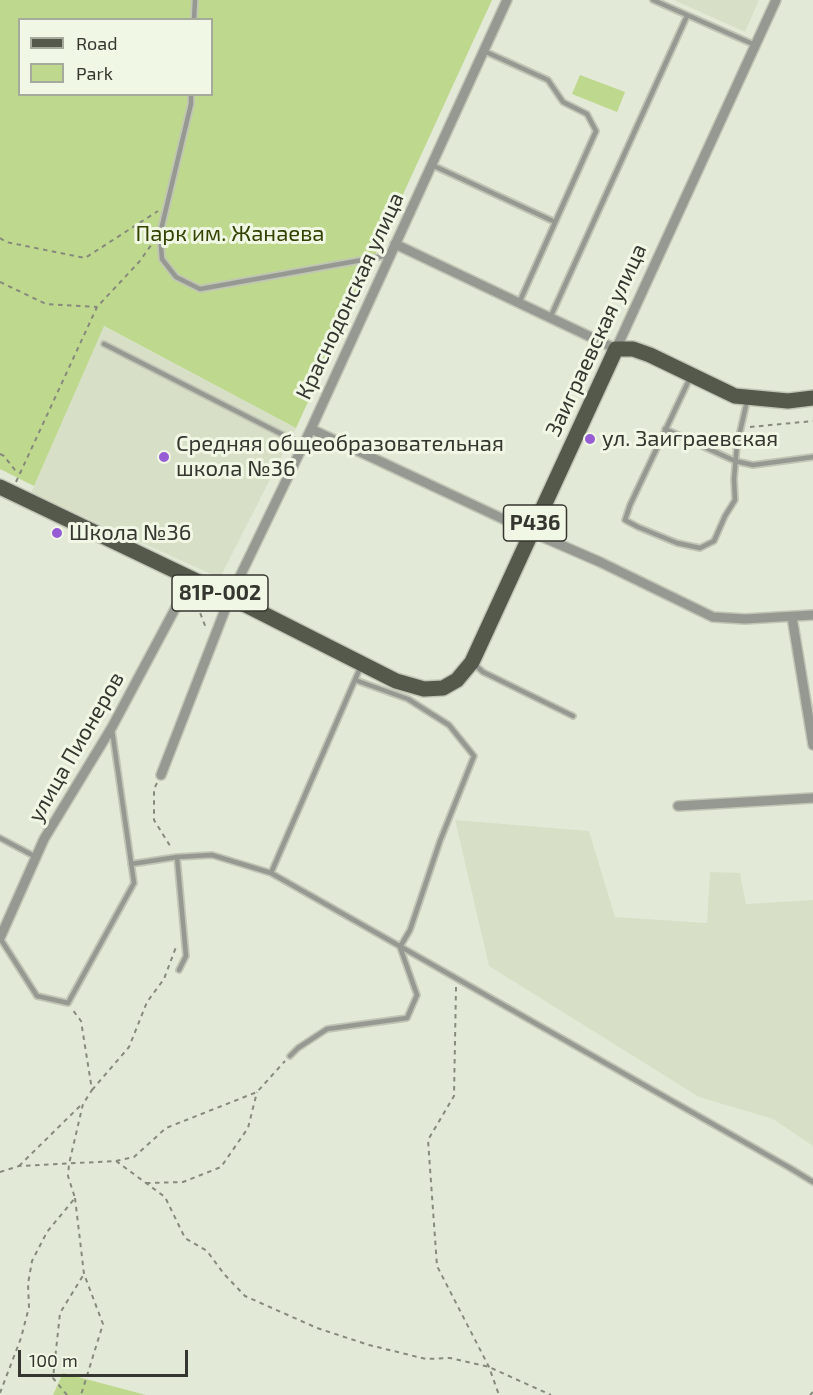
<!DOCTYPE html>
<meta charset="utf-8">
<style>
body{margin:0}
#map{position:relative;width:813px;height:1395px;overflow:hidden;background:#e3e9d7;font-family:"Exo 2",sans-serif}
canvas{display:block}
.legend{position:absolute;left:18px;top:18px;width:195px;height:78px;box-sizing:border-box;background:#f0f7e4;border:2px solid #a5aa9c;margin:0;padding:8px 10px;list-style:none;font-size:18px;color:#34362f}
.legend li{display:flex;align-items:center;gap:12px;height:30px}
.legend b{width:30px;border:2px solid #a5aa9c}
.scale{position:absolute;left:18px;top:1350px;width:170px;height:27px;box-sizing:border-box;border:3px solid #34362f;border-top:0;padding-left:8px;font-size:18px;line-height:21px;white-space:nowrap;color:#34362f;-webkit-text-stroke:4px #f0f7e4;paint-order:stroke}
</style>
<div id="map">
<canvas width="813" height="1395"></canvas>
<ul class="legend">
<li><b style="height:8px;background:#54594c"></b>Road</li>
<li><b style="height:16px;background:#bed88d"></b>Park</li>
</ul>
<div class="scale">100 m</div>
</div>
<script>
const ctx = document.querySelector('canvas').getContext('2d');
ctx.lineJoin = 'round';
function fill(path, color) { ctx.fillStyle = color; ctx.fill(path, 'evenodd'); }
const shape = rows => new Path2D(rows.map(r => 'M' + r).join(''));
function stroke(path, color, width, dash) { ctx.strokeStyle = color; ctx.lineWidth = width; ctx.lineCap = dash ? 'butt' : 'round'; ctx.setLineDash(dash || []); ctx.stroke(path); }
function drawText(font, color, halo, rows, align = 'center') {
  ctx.font = font + ' "Exo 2",sans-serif'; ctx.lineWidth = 6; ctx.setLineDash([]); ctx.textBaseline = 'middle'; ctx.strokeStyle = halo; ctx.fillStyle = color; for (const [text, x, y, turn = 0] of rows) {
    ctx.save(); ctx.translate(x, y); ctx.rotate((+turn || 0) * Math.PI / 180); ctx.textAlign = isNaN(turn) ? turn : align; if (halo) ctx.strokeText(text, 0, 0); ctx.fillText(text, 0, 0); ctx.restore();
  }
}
const built = shape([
 [674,0,759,0,745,32],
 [103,326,296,428,220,578,31,493],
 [455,820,589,831,615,917,707,923,710,872,740,873,746,904,813,900,813,1146,773,1119,699,1097,489,966]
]);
const green = shape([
 [0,0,492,0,296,428,104,326,34,486,0,469],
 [20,20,212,20,212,94,20,94],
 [580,75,625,92,617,112,572,94],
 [63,1373,146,1395,53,1395]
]);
const path = shape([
 [0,238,6,242,85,258,158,211],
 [0,282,46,304,97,307],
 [750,427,813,421],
 [0,454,4,456,15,470,20,473],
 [16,482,97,307,139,262,152,244],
 [190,599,197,605,206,628],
 [157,783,154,789,154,820,172,849],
 [456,987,454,1096,428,1140,437,1266,489,1367,499,1395],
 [92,1090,129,1047,147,1002,164,979,176,947],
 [116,1161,134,1157,166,1128,257,1092,285,1061],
 [19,1166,81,1105],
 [0,1172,19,1166,116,1161,165,1197,185,1238,207,1251,224,1274,245,1296,317,1328,369,1345,426,1359,450,1358,489,1367,551,1395],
 [146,1183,183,1182,221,1167,248,1128,257,1092],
 [75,1198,84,1274,103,1324,81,1395],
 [0,1393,21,1338,29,1307,28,1284,32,1261,47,1232,75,1198,68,1176,69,1164,83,1104,92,1090,81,1021,72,1009],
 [67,1395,53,1378,60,1313,84,1274],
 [810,1395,813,1392]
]);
const lane = shape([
 [653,0,755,45],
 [194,20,195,0],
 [484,51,548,80,563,102,587,114,596,131,519,303],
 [191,94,191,104,160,234,162,259,176,277,200,289,390,255],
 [432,165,555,222],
 [550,318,687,16],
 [104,344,303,445],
 [690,378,630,505,625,520,638,527,677,543,700,548,714,541,725,516,735,500,734,479,737,445,747,401],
 [665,429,735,461,753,465,813,457],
 [474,664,483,672,573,716],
 [0,838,36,857],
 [177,857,186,956,179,970],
 [131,864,177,857,212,855,271,873,790,1168,813,1182],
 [271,873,361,666],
 [0,938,37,996,68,1003,134,883,112,730],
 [290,1056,298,1048,327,1029,407,1018,417,995,400,947,410,930,440,841,474,756,449,725,408,699,355,680]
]);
const street = shape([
 [395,244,616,349,776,0],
 [311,429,531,532,600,562,713,617,745,619,813,615],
 [792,617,813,745],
 [161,775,230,597,311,429,507,0],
 [678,806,813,798],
 [0,938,44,839,112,727,191,579]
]);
const primary = shape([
 [0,487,230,597,396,681,424,689,443,688,457,680,472,662,616,349,633,349,650,355,735,396,788,401,813,398]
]);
const markers = [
 [590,439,6,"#975dd5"],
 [164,457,6,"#975dd5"],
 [57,533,6,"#975dd5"]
];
const shields = [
 [535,523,63],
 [220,593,96]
];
const shieldNames = [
 ["P436",535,523],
 ["81Р-002",220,593]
];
const parkNames = [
 ["Парк им. Жанаева",230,234]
];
const streetNames = [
 ["Краснодонская улица",350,296,-65],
 ["Заиграевская улица",596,340,-65],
 ["улица Пионеров",76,747,-60]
];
const poiNames = [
 ["ул. Заиграевская",602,439],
 ["Средняя общеобразовательная",176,444],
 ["школа №36",176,469],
 ["Школа №36",69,533]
];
fill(built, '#d7e0c7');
fill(green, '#bed88d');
stroke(lane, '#c0c5b5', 8);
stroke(street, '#c0c5b5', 12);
stroke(primary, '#c0c5b5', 18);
stroke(path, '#868a7d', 2, [4.5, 4.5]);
stroke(lane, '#969991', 4.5);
stroke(street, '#969991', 9);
stroke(primary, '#54594c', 15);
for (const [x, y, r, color] of markers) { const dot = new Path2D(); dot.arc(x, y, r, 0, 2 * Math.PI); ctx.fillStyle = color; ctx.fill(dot); stroke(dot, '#f0f7e4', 2); }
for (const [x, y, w] of shields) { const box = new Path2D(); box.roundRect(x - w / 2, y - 18, w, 36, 4.5); ctx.fillStyle = '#f0f7e4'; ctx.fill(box); stroke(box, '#34362f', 1.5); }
drawText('bold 21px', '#34362f', null, shieldNames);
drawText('22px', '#324200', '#f0f7e4', parkNames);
drawText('22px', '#34362f', '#f0f7e4', streetNames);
drawText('22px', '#34362f', '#f0f7e4', poiNames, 'left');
</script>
